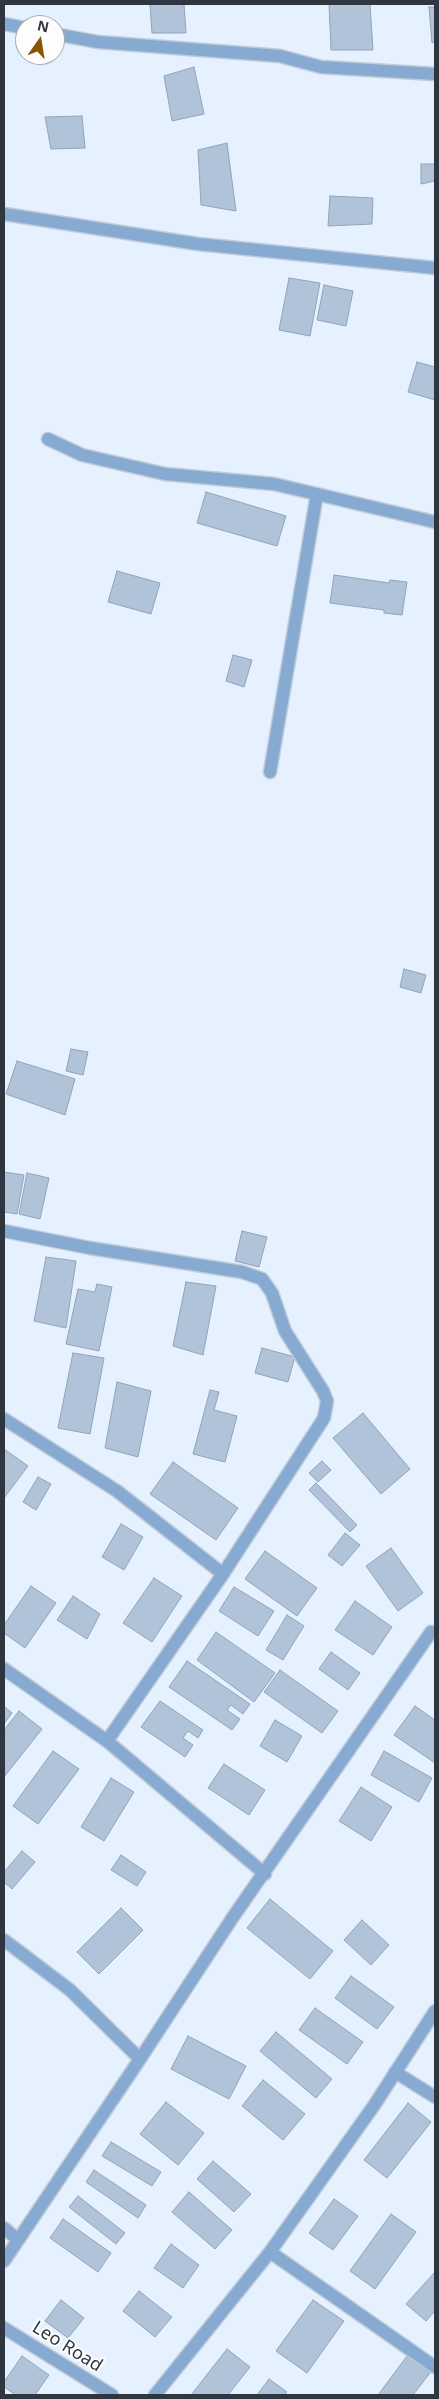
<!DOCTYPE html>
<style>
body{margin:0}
#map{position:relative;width:439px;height:2399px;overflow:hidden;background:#e5f1fe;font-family:"Noto Sans",sans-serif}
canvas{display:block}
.frame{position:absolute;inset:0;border:5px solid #2f363f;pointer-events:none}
.north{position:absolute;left:15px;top:15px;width:50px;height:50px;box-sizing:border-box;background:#fdfdfd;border:1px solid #abadb1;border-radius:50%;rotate:13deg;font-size:14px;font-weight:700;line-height:20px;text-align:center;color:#2f363f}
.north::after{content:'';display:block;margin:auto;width:18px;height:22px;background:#850;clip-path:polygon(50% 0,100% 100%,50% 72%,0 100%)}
</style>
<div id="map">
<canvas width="439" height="2399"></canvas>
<div class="frame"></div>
<div class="north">N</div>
</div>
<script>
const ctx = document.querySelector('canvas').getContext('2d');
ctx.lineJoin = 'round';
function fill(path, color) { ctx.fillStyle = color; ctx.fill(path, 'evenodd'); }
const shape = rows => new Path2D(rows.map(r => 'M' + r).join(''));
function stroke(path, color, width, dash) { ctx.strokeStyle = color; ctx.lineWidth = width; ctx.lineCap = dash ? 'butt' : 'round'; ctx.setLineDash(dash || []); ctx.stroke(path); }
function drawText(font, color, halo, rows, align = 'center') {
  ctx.font = font + ' "Noto Sans",sans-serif'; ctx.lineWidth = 4; ctx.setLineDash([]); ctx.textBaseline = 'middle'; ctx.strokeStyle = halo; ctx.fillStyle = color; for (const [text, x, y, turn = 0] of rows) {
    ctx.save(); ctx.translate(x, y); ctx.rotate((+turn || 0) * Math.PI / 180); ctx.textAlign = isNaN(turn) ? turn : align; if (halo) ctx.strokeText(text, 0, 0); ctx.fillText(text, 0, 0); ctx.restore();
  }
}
const building = shape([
 [150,4,184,4,186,33,152,33,150,4],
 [329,4,370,4,373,50,331,50,329,4],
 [429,7,435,7,435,42,432,43,429,7],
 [194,67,204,114,172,121,164,76,194,67],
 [82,116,85,148,51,149,45,117,82,116],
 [227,143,236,211,201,205,198,150,227,143],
 [421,164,435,164,435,181,421,184,421,164],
 [330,196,373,198,372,224,328,226,330,196],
 [289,278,320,283,310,336,279,330,289,278],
 [324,285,353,291,346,326,317,320,324,285],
 [417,362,435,367,435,400,408,392,417,362],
 [206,492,286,516,277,546,197,523,206,492],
 [117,571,160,583,151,614,108,602,117,571],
 [334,575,389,583,390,580,407,582,402,615,384,613,384,610,330,603,334,575],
 [233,655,252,660,244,687,226,681,233,655],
 [404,969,426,975,421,993,400,987,404,969],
 [71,1049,88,1052,83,1075,66,1071,71,1049],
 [17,1061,75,1079,65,1115,6,1094,17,1061],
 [4,1172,24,1175,17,1214,4,1212,4,1172],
 [27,1173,49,1178,40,1219,19,1214,27,1173],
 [242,1231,267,1237,259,1267,235,1261,242,1231],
 [46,1257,76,1261,66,1328,34,1321,46,1257],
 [186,1282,216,1286,203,1355,173,1346,186,1282],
 [97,1284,112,1287,99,1351,66,1344,78,1289,95,1292,97,1284],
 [262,1348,295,1357,288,1382,255,1373,262,1348],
 [73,1353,104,1358,90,1434,58,1428,73,1353],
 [117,1382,151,1391,138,1457,105,1448,117,1382],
 [210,1390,219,1392,214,1410,237,1416,225,1462,193,1454,210,1390],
 [363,1413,410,1469,381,1494,333,1438,363,1413],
 [4,1449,28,1466,4,1498,4,1449],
 [322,1461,331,1470,318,1482,309,1473,322,1461],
 [173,1462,238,1508,216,1540,150,1494,173,1462],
 [38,1477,51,1484,36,1510,23,1502,38,1477],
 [316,1483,357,1525,350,1532,309,1490,316,1483],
 [121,1524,143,1537,124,1570,102,1557,121,1524],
 [345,1533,360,1545,342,1566,328,1555,345,1533],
 [391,1548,423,1593,398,1611,366,1566,391,1548],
 [265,1551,317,1588,297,1616,245,1579,265,1551],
 [154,1578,182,1596,152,1642,123,1623,154,1578],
 [31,1586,56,1603,25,1648,4,1633,4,1625,31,1586],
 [234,1587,274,1611,258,1636,219,1611,234,1587],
 [73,1596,100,1614,87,1639,57,1620,73,1596],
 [355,1601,392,1627,373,1655,335,1630,355,1601],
 [287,1615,304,1626,283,1660,266,1650,287,1615],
 [216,1632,275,1673,254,1702,197,1660,216,1632],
 [331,1652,360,1673,348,1690,319,1669,331,1652],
 [187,1661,250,1704,243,1714,231,1705,227,1710,240,1719,232,1730,169,1687,187,1661],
 [280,1670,338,1711,322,1733,264,1692,280,1670],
 [160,1701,203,1730,198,1738,188,1731,183,1738,193,1745,185,1757,141,1727,160,1701],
 [4,1706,12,1713,4,1724,4,1706],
 [415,1706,435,1720,435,1763,394,1735,415,1706],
 [19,1711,42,1729,4,1777,4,1730,19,1711],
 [275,1720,302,1736,287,1762,260,1746,275,1720],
 [53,1751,79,1769,38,1824,13,1806,53,1751],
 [384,1751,432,1778,419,1802,371,1775,384,1751],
 [224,1764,265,1790,249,1815,208,1788,224,1764],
 [111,1778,134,1792,104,1841,81,1827,111,1778],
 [361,1787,392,1807,371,1841,339,1821,361,1787],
 [22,1851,35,1862,12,1889,4,1882,4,1872,22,1851],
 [121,1855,146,1872,137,1886,111,1870,121,1855],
 [270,1899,333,1951,310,1979,247,1928,270,1899],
 [121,1908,143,1930,99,1974,77,1952,121,1908],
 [362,1920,389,1945,371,1965,344,1940,362,1920],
 [351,1976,394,2007,377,2029,335,1998,351,1976],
 [315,2008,363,2042,347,2064,299,2030,315,2008],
 [276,2032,332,2079,316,2098,260,2051,276,2032],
 [188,2036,246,2066,229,2099,171,2069,188,2036],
 [263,2080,305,2114,283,2140,242,2106,263,2080],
 [166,2102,204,2133,178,2165,140,2134,166,2102],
 [408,2103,431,2122,387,2178,364,2160,408,2103],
 [111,2142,161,2172,152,2186,102,2156,111,2142],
 [213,2161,251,2194,234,2212,197,2179,213,2161],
 [94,2170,146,2205,138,2218,86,2182,94,2170],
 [189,2192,232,2230,215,2249,172,2212,189,2192],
 [78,2196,125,2233,116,2244,69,2207,78,2196],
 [334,2199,358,2216,333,2250,309,2233,334,2199],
 [391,2214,416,2232,375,2289,350,2271,391,2214],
 [63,2219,111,2253,98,2272,50,2238,63,2219],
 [171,2244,199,2265,183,2288,154,2268,171,2244],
 [435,2272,435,2311,426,2321,406,2304,435,2272],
 [139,2291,172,2317,155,2337,123,2311,139,2291],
 [61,2300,84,2318,68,2338,45,2321,61,2300],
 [313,2300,344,2321,307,2373,276,2351,313,2300],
 [227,2349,250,2367,228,2395,191,2395,227,2349],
 [22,2356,49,2375,35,2395,16,2395,4,2387,4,2382,22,2356],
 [407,2356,430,2373,413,2395,378,2395,407,2356],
 [269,2379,287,2392,284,2395,257,2395,269,2379]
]);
const minor = shape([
 [4,24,25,28],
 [55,34,98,42,280,56,321,67,435,74],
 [4,214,198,244,435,268],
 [48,439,82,455,165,474,274,484,435,522],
 [270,772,317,494],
 [4,1231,90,1248,242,1272,262,1279,272,1293,285,1331,323,1391,327,1401,324,1418,223,1574,107,1741],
 [4,1419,117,1491,223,1574],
 [4,1669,107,1741,265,1874],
 [4,1940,70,1990,140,2059,233,1917,431,1632],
 [395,2072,435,2097],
 [4,2228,17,2239],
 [270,2252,435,2367],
 [4,2261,140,2059],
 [155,2395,270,2252,375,2104,435,2011]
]);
const tertiary = shape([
 [4,2328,112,2395]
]);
const streetNames = [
 ["Leo Road",67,2347,32]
];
fill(building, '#b0c3d8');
stroke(building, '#91a3b8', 1);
stroke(minor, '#c1ccd8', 15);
stroke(tertiary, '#c1ccd8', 15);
stroke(minor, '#86aad2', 12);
stroke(tertiary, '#86aad2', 12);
drawText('18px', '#2f363f', '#fdfdfd', streetNames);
</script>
